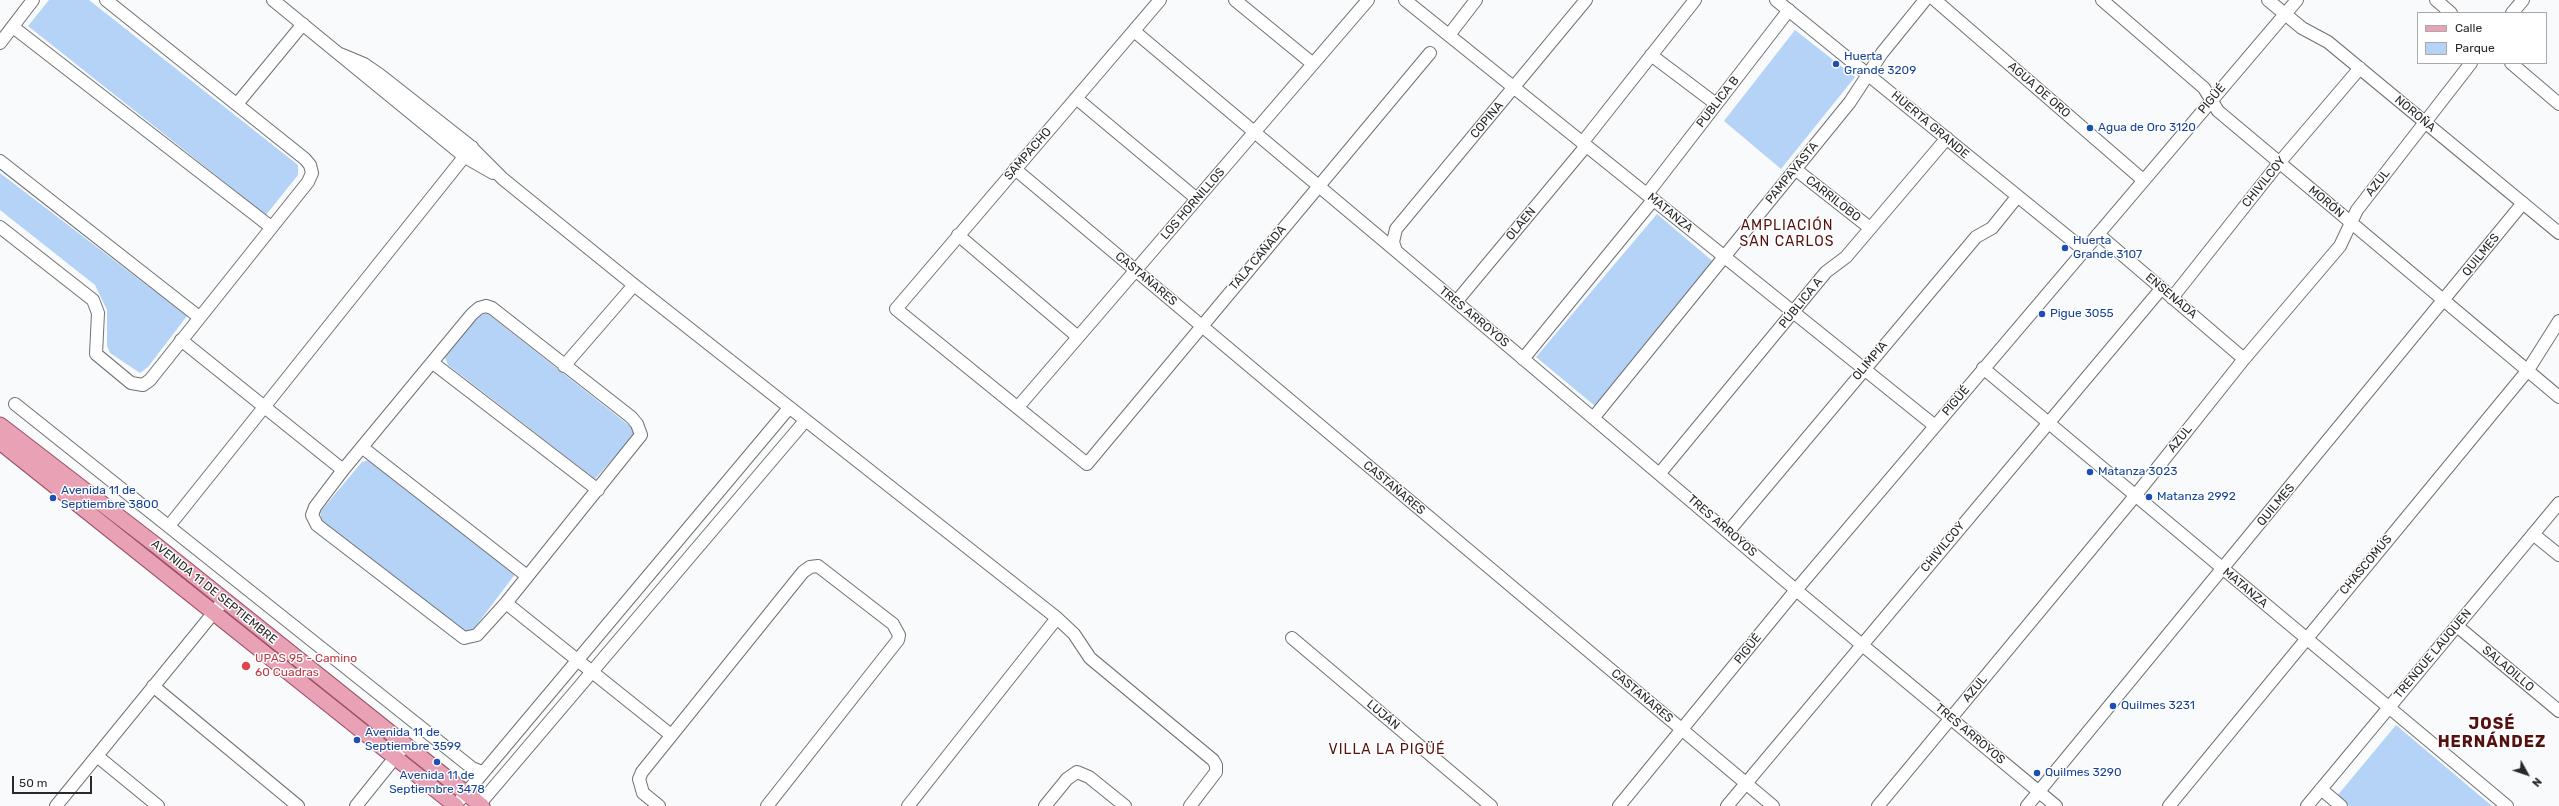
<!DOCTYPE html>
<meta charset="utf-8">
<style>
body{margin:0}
#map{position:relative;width:2559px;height:806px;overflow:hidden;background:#f8fafb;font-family:Rubik,sans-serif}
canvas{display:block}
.legend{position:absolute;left:2417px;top:12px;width:130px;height:52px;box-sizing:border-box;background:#fff;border:1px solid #a9a9aa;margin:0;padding:5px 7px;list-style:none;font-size:12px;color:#29292a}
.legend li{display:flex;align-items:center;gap:8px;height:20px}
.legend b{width:20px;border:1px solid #a9a9aa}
.north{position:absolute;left:2507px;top:754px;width:40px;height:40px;-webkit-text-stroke:3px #fff;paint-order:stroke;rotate:130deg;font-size:11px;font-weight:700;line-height:16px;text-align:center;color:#29292a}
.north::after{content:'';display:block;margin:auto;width:14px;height:18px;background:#29292a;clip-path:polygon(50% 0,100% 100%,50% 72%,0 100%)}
.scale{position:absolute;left:12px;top:776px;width:80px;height:18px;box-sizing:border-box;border:2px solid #29292a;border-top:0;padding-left:5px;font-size:12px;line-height:14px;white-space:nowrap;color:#29292a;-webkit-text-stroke:3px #fff;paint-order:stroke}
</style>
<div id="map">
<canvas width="2559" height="806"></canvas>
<ul class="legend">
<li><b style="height:5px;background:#e8a1b5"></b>Calle</li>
<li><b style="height:11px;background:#b5d3f6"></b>Parque</li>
</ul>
<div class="north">N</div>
<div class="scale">50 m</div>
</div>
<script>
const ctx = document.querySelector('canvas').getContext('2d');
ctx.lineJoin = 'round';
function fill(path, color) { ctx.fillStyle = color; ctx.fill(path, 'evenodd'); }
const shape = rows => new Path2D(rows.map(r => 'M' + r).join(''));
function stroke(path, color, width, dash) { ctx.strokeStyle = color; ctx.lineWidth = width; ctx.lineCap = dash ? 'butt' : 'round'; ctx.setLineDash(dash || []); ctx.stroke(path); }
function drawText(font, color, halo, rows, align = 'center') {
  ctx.font = font + ' Rubik,sans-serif'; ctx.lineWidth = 3; ctx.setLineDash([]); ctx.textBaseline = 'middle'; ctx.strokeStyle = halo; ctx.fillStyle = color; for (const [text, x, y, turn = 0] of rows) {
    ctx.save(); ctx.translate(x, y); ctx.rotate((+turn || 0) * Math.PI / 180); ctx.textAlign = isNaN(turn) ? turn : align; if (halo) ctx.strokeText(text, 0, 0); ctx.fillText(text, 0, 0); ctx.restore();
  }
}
const green = shape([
 [49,0,89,0,298,165,298,175,266,215,28,26],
 [1795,30,1855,77,1781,169,1724,121],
 [0,173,187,316,148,367,140,373,110,353,107,346,107,310,95,285,0,210],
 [1657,214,1716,264,1595,406,1536,357],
 [487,313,631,427,634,435,595,479,448,365,444,355,478,316],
 [369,460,516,573,472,631,467,633,322,521,320,512,362,462],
 [2396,725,2492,806,2350,806,2337,796]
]);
const minor = shape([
 [273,0,465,157,493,173],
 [1160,0,896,309,1087,464,1430,53],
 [1235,0,1313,64],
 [1405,0,1935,426],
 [1586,0,1396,229,1393,242,1396,251,1796,590,2056,806],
 [1776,0,2084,250],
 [1935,0,2143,180],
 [2102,0,2204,88,2218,111,2559,397],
 [2268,0,2302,28,2328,42,2559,233],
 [2436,0,2451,13],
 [2512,13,2523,0],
 [13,27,271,227],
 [1134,31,1396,251],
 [1449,35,1476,0],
 [0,43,33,0],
 [340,54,364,64,380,75,469,145,503,179,634,285,1057,618,908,806],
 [1651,55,1716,104],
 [2511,63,2559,104],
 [1076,98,1197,199],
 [237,104,303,24],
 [1582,143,1695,0],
 [0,161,199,317],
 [1015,169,1773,806],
 [1795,169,1870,228],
 [1647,194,1789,10],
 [0,227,93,300,98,313,96,354,131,383,143,385,150,380,308,182,312,173,310,165,305,159,106,0],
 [2098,234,2244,359],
 [958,235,1078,337],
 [2172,298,2279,163,2360,68],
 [1456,302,1586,146],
 [486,306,492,308,631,417,637,424,641,435,506,603,477,635,464,638,317,525,312,515,315,507,343,470,472,314,479,308,486,306],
 [181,340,343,470],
 [1523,359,1653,200],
 [433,363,598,490],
 [564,366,634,285],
 [1983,368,2507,806],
 [15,404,472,768,482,772],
 [1018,407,1368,0],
 [1594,417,1850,102,1882,53,1925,0],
 [363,448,527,576],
 [1660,473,1826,272,1846,257,1947,138],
 [169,526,472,147],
 [1728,532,1976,237,1992,228,2017,197],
 [2533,534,2559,555],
 [506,603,671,735],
 [1057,618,1074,634,1090,658,1213,760,1216,765,1216,772,1190,806],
 [2457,626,2559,711],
 [1292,638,1491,806],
 [153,686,298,806],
 [97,756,158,806],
 [2321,789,2341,806],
 [461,799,789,408],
 [56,806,224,600],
 [356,806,405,745],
 [478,806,805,421],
 [659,806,643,793,639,779,642,772,803,572,810,567,818,566,893,624,899,635,898,640,767,806],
 [1045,806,1067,779,1077,772,1089,777,1125,806],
 [1619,806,1796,590,2297,0],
 [1727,806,2161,289],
 [1878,806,2135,496,2244,359,2340,246,2357,210,2471,63],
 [2027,806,2523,203],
 [2169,806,2528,370,2559,321],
 [2307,806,2559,503]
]);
const major = shape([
 [0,425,157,546,482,806],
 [0,442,456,806]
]);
const markers = [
 [1836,64,4,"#1a4fb4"],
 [2090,128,4,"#1a4fb4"],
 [2065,248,4,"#1a4fb4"],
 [2042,314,4,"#1a4fb4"],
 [2090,472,4,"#1a4fb4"],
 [2149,497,4,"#1a4fb4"],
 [53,498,4,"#1a4fb4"],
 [246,666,5,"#e0444e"],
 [2113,706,4,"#1a4fb4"],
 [357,740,4,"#1a4fb4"],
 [437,762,4,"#1a4fb4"],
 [2037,773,4,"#1a4fb4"]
];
const transitNames = [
 ["Huerta",1844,57],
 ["Grande 3209",1844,71],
 ["Agua de Oro 3120",2098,128],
 ["Huerta",2073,241],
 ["Grande 3107",2073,255],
 ["Pigue 3055",2050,314],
 ["Matanza 3023",2098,472],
 ["Avenida 11 de",61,491],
 ["Septiembre 3800",61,505],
 ["Matanza 2992",2157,497],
 ["Quilmes 3231",2121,706],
 ["Avenida 11 de",365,733],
 ["Septiembre 3599",365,747],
 ["Quilmes 3290",2045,773],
 ["Avenida 11 de",437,776,"center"],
 ["Septiembre 3478",437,790,"center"]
];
const streetNames = [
 ["AGUA DE ORO",2039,90,41],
 ["PIGÜÉ",2212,99,-50],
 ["PUBLICA B",1718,102,-52],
 ["NOROÑA",2415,114,40],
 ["COPINA",1487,120,-50],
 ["HUERTA GRANDE",1930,125,40],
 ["SAMPACHO",1028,154,-49],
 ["PAMPAYASTA",1792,173,-51],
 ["CHIVILCOY",2264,182,-51],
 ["AZUL",2378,183,-52],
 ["CARRILOBO",1833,199,38],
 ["MORÓN",2326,202,40],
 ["LOS HORNILLOS",1193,204,-49],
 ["MATANZA",1670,213,39],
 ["OLAEN",1521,224,-50],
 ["QUILMES",2481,255,-51],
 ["TALA CAÑADA",1258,258,-50],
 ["CASTAÑARES",1146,279,40],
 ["ENSENADA",2171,296,40],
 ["PÚBLICA A",1801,303,-51],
 ["TRES ARROYOS",1474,317,40],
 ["OLIMPIA",1870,361,-50],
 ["PIGÜÉ",1956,401,-50],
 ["AZUL",2180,439,-51],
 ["CASTAÑARES",1394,488,40],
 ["QUILMES",2276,505,-50],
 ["TRES ARROYOS",1722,526,41],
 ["CHIVILCOY",1943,547,-50],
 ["CHASCOMÚS",2366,565,-50],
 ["MATANZA",2245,588,40],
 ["AVENIDA 11 DE SEPTIEMBRE",214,592,39],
 ["PIGÜÉ",1748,649,-51],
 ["TRENQUE LAUQUEN",2433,654,-50],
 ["SALADILLO",2508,669,40],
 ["AZUL",1975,689,-50],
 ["CASTAÑARES",1642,696,40],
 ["LUJÁN",1383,715,40],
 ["TRES ARROYOS",1970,734,40]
];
const healthNames = [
 ["UPAS 95 - Camino",255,659],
 ["60 Cuadras",255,673]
];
const quarterNames = [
 ["AMPLIACIÓN",1787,226],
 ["SAN CARLOS",1787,242],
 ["VILLA LA PIGÜÉ",1387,750]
];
const districtNames = [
 ["JOSÉ",2492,724],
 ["HERNÁNDEZ",2492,742]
];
fill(green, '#b5d3f6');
stroke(minor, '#707172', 14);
stroke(major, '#9b4e64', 17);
stroke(minor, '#fff', 12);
stroke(major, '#e8a1b5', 15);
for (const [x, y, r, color] of markers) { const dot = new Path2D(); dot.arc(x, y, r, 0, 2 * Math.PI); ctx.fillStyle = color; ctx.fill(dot); stroke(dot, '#fff', 1.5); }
drawText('12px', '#164399', '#fff', transitNames, 'left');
drawText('12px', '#29292a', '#fff', streetNames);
drawText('12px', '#be3a42', '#fff', healthNames, 'left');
ctx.letterSpacing = '1px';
drawText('14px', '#55110f', '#fff', quarterNames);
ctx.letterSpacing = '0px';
ctx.letterSpacing = '1px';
drawText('bold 16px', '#55110f', '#fff', districtNames);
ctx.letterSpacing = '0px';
</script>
